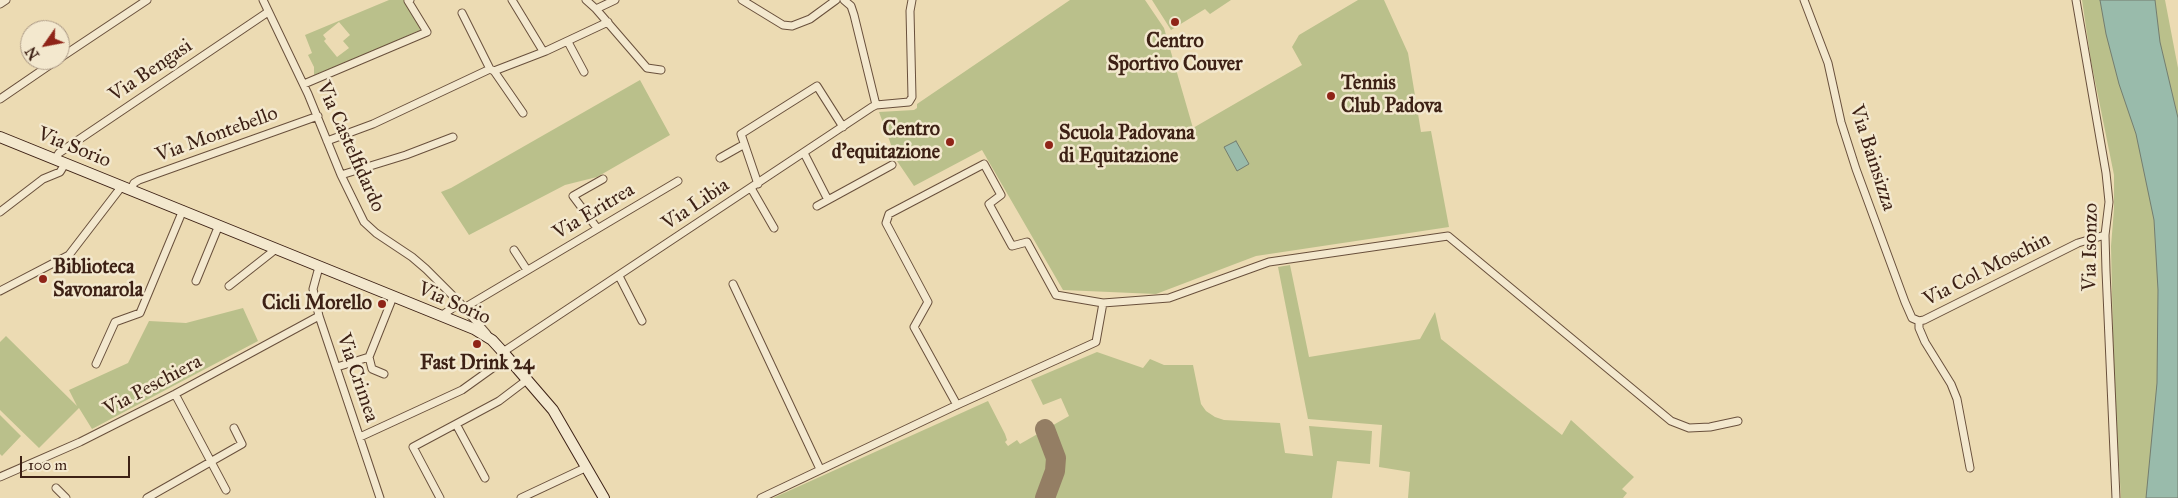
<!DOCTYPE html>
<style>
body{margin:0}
#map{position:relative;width:2178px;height:498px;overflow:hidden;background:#ecdbb3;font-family:"IM FELL Great Primer",serif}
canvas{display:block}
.north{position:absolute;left:20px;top:20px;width:50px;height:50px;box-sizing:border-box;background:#f3e8ce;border:1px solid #aa9884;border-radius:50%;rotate:237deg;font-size:14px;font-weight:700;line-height:20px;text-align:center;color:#3d2115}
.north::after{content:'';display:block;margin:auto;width:18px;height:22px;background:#8f2418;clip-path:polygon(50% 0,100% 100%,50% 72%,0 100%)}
.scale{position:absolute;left:20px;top:456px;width:110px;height:22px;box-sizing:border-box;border:2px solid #3d2115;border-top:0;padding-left:6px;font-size:15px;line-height:18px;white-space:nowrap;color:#3d2115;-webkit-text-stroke:4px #f3e8ce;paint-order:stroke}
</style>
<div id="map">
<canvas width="2178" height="498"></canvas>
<div class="north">N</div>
<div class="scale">100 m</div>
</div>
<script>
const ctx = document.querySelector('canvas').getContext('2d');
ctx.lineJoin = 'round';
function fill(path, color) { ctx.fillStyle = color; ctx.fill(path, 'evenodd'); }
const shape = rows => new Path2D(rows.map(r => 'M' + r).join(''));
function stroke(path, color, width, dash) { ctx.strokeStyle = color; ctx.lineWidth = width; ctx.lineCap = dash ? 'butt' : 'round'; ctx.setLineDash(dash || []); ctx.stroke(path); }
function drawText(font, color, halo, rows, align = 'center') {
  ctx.font = font + ' "IM FELL Great Primer",serif'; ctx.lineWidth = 5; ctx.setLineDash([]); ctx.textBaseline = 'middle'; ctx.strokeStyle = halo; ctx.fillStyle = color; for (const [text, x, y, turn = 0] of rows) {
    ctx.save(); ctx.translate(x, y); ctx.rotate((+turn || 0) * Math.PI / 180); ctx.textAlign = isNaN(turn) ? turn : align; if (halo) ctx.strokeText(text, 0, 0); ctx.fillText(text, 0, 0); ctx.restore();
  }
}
const green = shape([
 [389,0,404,0,420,28,420,30,369,53,314,75,314,67,308,55,312,53,305,35],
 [339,22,350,35,343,41,349,48,337,57,324,41,326,39,323,35],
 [1070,0,1145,0,1164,28,1193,128,1302,65,1292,47,1299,35,1358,0,1384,0,1408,53,1421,132,1431,131,1449,227,1256,256,1156,294,1063,290,982,150,914,186,897,161,879,112,914,110,917,108,917,104],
 [1152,0,1231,0,1210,14,1205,9,1171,30],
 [2082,0,2165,0,2178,68,2178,498,2121,498,2114,383,2111,246,2114,209,2114,175,2091,61],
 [640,80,670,135,597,177,565,185,469,235,441,192,451,188],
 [1290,265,1309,357,1420,339,1435,312,1441,339,1562,435,1571,420,1634,477,1622,489,1627,493,1623,498,1408,498,1410,472,1379,467,1382,425,1308,419,1278,267],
 [243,308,258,341,92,429,79,408,39,448,0,410,0,342,6,336,77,406,69,390,128,363,149,321,186,323],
 [1097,352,1143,368,1150,359,1164,365,1193,365,1201,404,1206,411,1215,417,1224,420,1280,423,1285,453,1313,456,1309,426,1372,431,1370,464,1337,461,1332,498,773,498,988,401,1005,434,1007,440,1005,442,1008,446,1017,440,1020,444,1069,416,1061,398,1043,405,1031,380],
 [0,415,21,436,2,456,0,454]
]);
const water = shape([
 [2100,0,2155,0,2160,42,2178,118,2178,498,2146,498,2157,383,2158,290,2154,220,2136,134,2119,84,2106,34,2100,0],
 [1236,141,1249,164,1237,171,1224,147,1236,141]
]);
const taxiway = shape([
 [1045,429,1056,458,1055,471,1045,498]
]);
const minor = shape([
 [263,0,308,94,341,175,364,222,376,233,412,257,426,269,460,303,487,334],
 [512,0,543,51],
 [586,0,596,9,647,68,661,70],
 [742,0,783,25,792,26,810,19,836,0],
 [844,0,851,6,854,15,876,105],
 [1804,0,1828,63,1841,122,1856,169,1905,302,1912,318,1919,321],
 [2076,0,2106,173,2109,202,2105,235,2106,271,2116,498],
 [0,4,6,0],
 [596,9,615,0],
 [462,13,490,69],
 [568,42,584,72],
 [60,58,147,0],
 [494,71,523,113],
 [304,84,427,32,408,1,410,0],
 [0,99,57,60],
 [327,141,373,124,490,69,494,71,546,51,608,22],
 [804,153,828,200,892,165],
 [720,158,743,145],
 [55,159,59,153,268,12],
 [341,175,406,155,453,137],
 [758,184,741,134,817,86,843,127],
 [751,188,774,228],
 [131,190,134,183,139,180,318,116],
 [817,206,828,200],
 [0,212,43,179,60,172,65,164],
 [597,228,573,196,603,179],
 [514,250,527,270],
 [319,267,313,289,319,316,380,498],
 [619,276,642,321],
 [196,281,219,225],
 [733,284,820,469],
 [229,286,276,249],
 [0,291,69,255,122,186],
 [464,308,678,181],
 [441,316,460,303],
 [1919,321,1924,320,2078,243,2105,235],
 [1919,321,1919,328,1925,342,1951,384,1957,399,1970,468],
 [503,352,872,107,876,105,909,102,912,97,910,11,912,0],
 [369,357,372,369,384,374],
 [96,364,115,322,140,313,183,210],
 [337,367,369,357,393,297],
 [175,394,226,490],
 [957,405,914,327,928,302,886,223,889,214,984,164,1001,195,989,204,1012,246,1027,242,1056,295,1103,303],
 [456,424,485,478],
 [360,437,462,390,508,357],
 [0,477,80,442,175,394,319,316],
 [56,488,66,498],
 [147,498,242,444,234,428],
 [440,498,413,447,499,401,528,379],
 [521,498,587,467],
 [761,498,957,405,1096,342,1103,303,1169,298,1269,262,1448,236,1671,421,1689,428,1710,427,1738,421]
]);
const secondary = shape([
 [0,137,474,329,492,340,503,352,553,410,604,498]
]);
const markers = [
 [1175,22,5,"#8f2418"],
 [1331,96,5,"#8f2418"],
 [950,142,5,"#8f2418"],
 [1049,145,5,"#8f2418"],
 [43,279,5,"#8f2418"],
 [382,304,5,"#8f2418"],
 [477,344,5,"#8f2418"]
];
const poiNames = [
 ["Centro",1175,42,"center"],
 ["Sportivo Couver",1175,65,"center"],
 ["Tennis",1341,84],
 ["Club Padova",1341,107],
 ["Centro",940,130,"right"],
 ["d'equitazione",940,153,"right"],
 ["Scuola Padovana",1059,134],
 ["di Equitazione",1059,157],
 ["Biblioteca",53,268],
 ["Savonarola",53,291],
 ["Cicli Morello",372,304,"right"],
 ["Fast Drink 24",477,364,"center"]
];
const streetNames = [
 ["Via Bengasi",151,71,-34],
 ["Via Montebello",217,135,-20],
 ["Via Castelfidardo",350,147,66],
 ["Via Sorio",74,148,22],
 ["Via Bainsizza",1872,158,72],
 ["Via Libia",696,205,-34],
 ["Via Eritrea",594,212,-31],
 ["Via Isonzo",2091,247,-89],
 ["Via Col Moschin",1987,270,-27],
 ["Via Sorio",454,304,24],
 ["Via Crimea",357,378,71],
 ["Via Peschiera",153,386,-28]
];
fill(green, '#bac08b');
fill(water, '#99bbab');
stroke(water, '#747d6f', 1);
stroke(taxiway, '#947e64', 20);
stroke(minor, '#69503c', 9);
stroke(secondary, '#3d2115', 12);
stroke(minor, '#f3e8ce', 7);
stroke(secondary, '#f3e8ce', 10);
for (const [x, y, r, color] of markers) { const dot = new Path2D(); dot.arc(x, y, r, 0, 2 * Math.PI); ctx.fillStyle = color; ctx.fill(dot); stroke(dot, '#f3e8ce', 2); }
drawText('bold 20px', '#3d2115', '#f3e8ce', poiNames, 'left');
drawText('20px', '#3d2115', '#f3e8ce', streetNames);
</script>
